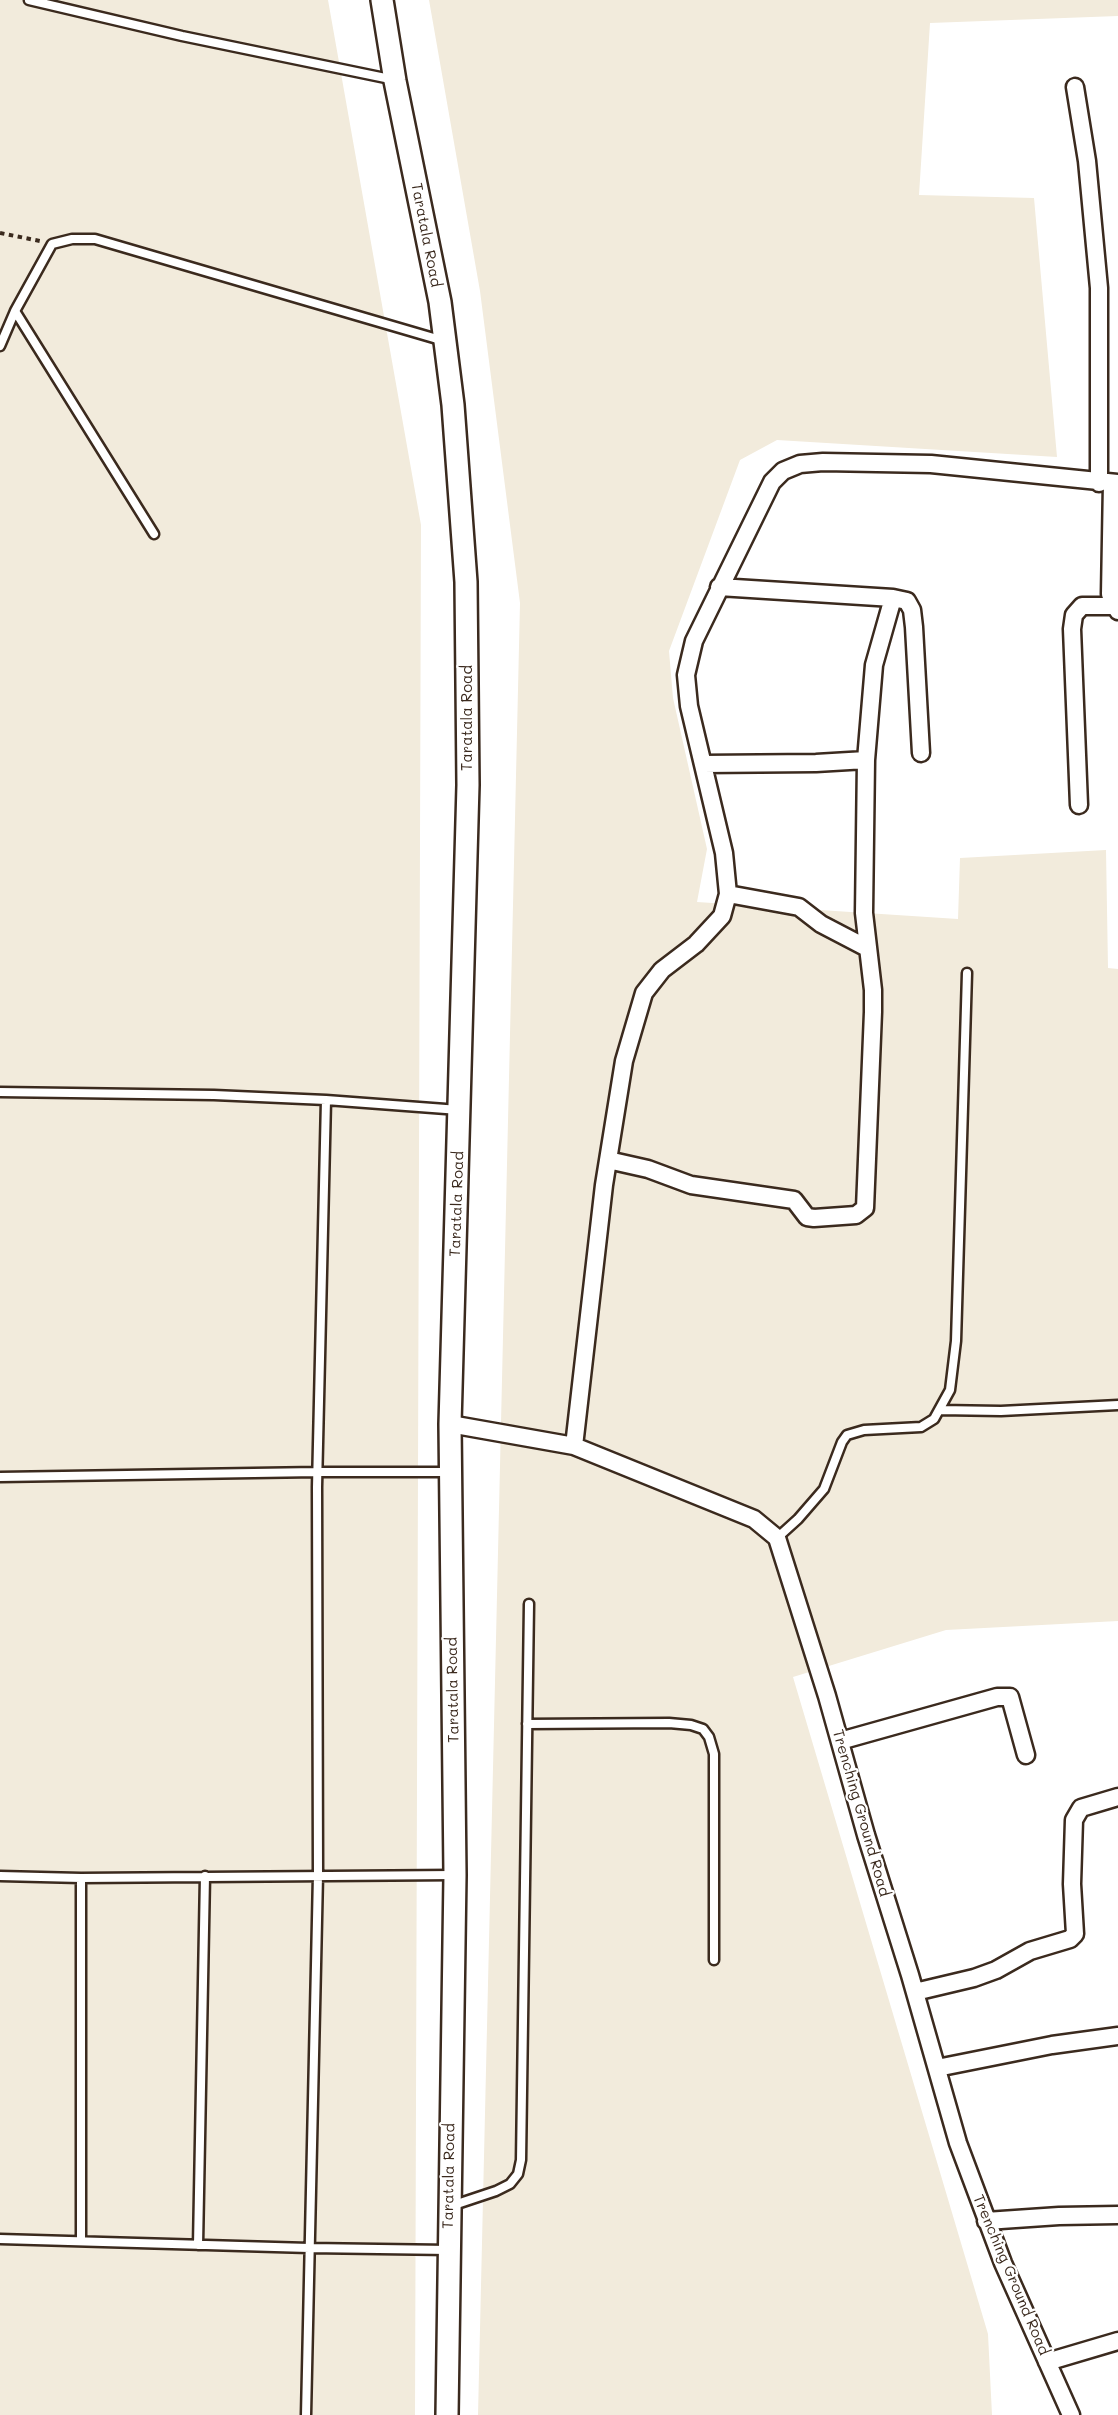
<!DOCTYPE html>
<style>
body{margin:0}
canvas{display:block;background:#fff}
</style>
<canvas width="1118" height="2415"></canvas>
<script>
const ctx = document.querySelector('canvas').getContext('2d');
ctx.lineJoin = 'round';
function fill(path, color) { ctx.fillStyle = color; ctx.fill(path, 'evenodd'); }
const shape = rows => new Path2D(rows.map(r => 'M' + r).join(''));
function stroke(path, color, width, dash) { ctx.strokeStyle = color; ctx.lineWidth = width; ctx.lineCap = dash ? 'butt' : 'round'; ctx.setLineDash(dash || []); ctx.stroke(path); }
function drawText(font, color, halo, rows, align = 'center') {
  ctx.font = font + ' Mali,sans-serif'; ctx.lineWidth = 4.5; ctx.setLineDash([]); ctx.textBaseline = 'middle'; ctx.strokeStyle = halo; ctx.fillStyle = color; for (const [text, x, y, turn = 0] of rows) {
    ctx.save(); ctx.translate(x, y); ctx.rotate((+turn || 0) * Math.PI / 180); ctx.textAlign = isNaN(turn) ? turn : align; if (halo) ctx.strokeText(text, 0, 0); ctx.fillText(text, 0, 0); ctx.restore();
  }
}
const built = shape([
 [0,0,328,0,421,525,415,2415,0,2415],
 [429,0,1118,0,1118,16,930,23,919,195,1034,198,1057,457,777,440,740,460,669,651,673,698,707,849,697,902,958,919,960,858,1106,850,1108,968,1118,969,1118,1621,946,1630,793,1677,988,2334,992,2415,478,2415,520,603,480,291]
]);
const path = shape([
 [0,233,40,241]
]);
const service = shape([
 [29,0,182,36,395,80],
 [0,346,15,311],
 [154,534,15,311,52,244,72,239,95,239,444,341],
 [0,1092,214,1095,326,1100,459,1110],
 [940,1410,1001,1411,1118,1405],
 [0,1477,317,1472,450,1472],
 [777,1538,798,1519,824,1489,842,1442,847,1435,864,1430,921,1427,934,1419,950,1390,956,1341,967,973],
 [527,1724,669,1723,691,1725,703,1729,709,1737,714,1754,714,1960],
 [0,1876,81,1878,454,1875],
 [451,2206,496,2191,510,2184,518,2174,521,2160,529,1604],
 [0,2239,309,2248,449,2250],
 [81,2241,81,1878],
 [198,2245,205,1876],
 [306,2415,318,1875,317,1487,326,1100]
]);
const minor = shape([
 [1075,87,1087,161,1099,288,1099,483],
 [1112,483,1110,594,1118,611],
 [719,587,893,598,907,601,912,610,914,627,921,753],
 [703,764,816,763,866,760],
 [1079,805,1072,629,1074,615,1082,606,1115,606],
 [728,894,799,907,821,924,867,948],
 [608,1160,648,1169,691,1185,794,1200,807,1217,814,1218,856,1215,865,1208,873,1012,873,990,864,913,866,760,874,665,893,598],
 [450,1424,574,1446,754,1519,777,1538,827,1696,866,1835,910,1975,958,2143,1003,2263,1071,2415],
 [574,1446,604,1185,624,1061,644,993,662,970,696,944,722,916,728,894,724,853,689,706,686,675,694,641,772,482,783,471,800,464,823,462,931,464,1118,483],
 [840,1741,997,1697,1010,1697,1026,1755],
 [915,1992,974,1978,996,1970,1030,1951,1070,1939,1075,1934,1072,1884,1074,1820,1081,1808,1118,1797],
 [937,2068,1052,2045,1118,2036],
 [986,2221,1059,2216,1118,2215],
 [1047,2362,1118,2341]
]);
const tertiary = shape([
 [382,0,395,81,440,302,453,405,466,582,468,785,450,1424,455,1875,447,2415]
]);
const streetNames = [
 ["Taratala Road",426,235,79],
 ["Taratala Road",467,718,-90],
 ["Taratala Road",457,1204,-88],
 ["Taratala Road",453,1690,-91],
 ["Trenching Ground Road",861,1813,74],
 ["Taratala Road",449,2176,-89],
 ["Trenching Ground Road",1011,2275,67]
];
fill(built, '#f2ebdc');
stroke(service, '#3b2a1e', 13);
stroke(minor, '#3b2a1e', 21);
stroke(tertiary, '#3b2a1e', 26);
stroke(path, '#3b2a1e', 4, [4.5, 4.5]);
stroke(service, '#fff', 8);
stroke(minor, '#fff', 16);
stroke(tertiary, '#fff', 21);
drawText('15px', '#3b2a1e', '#fff', streetNames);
</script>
